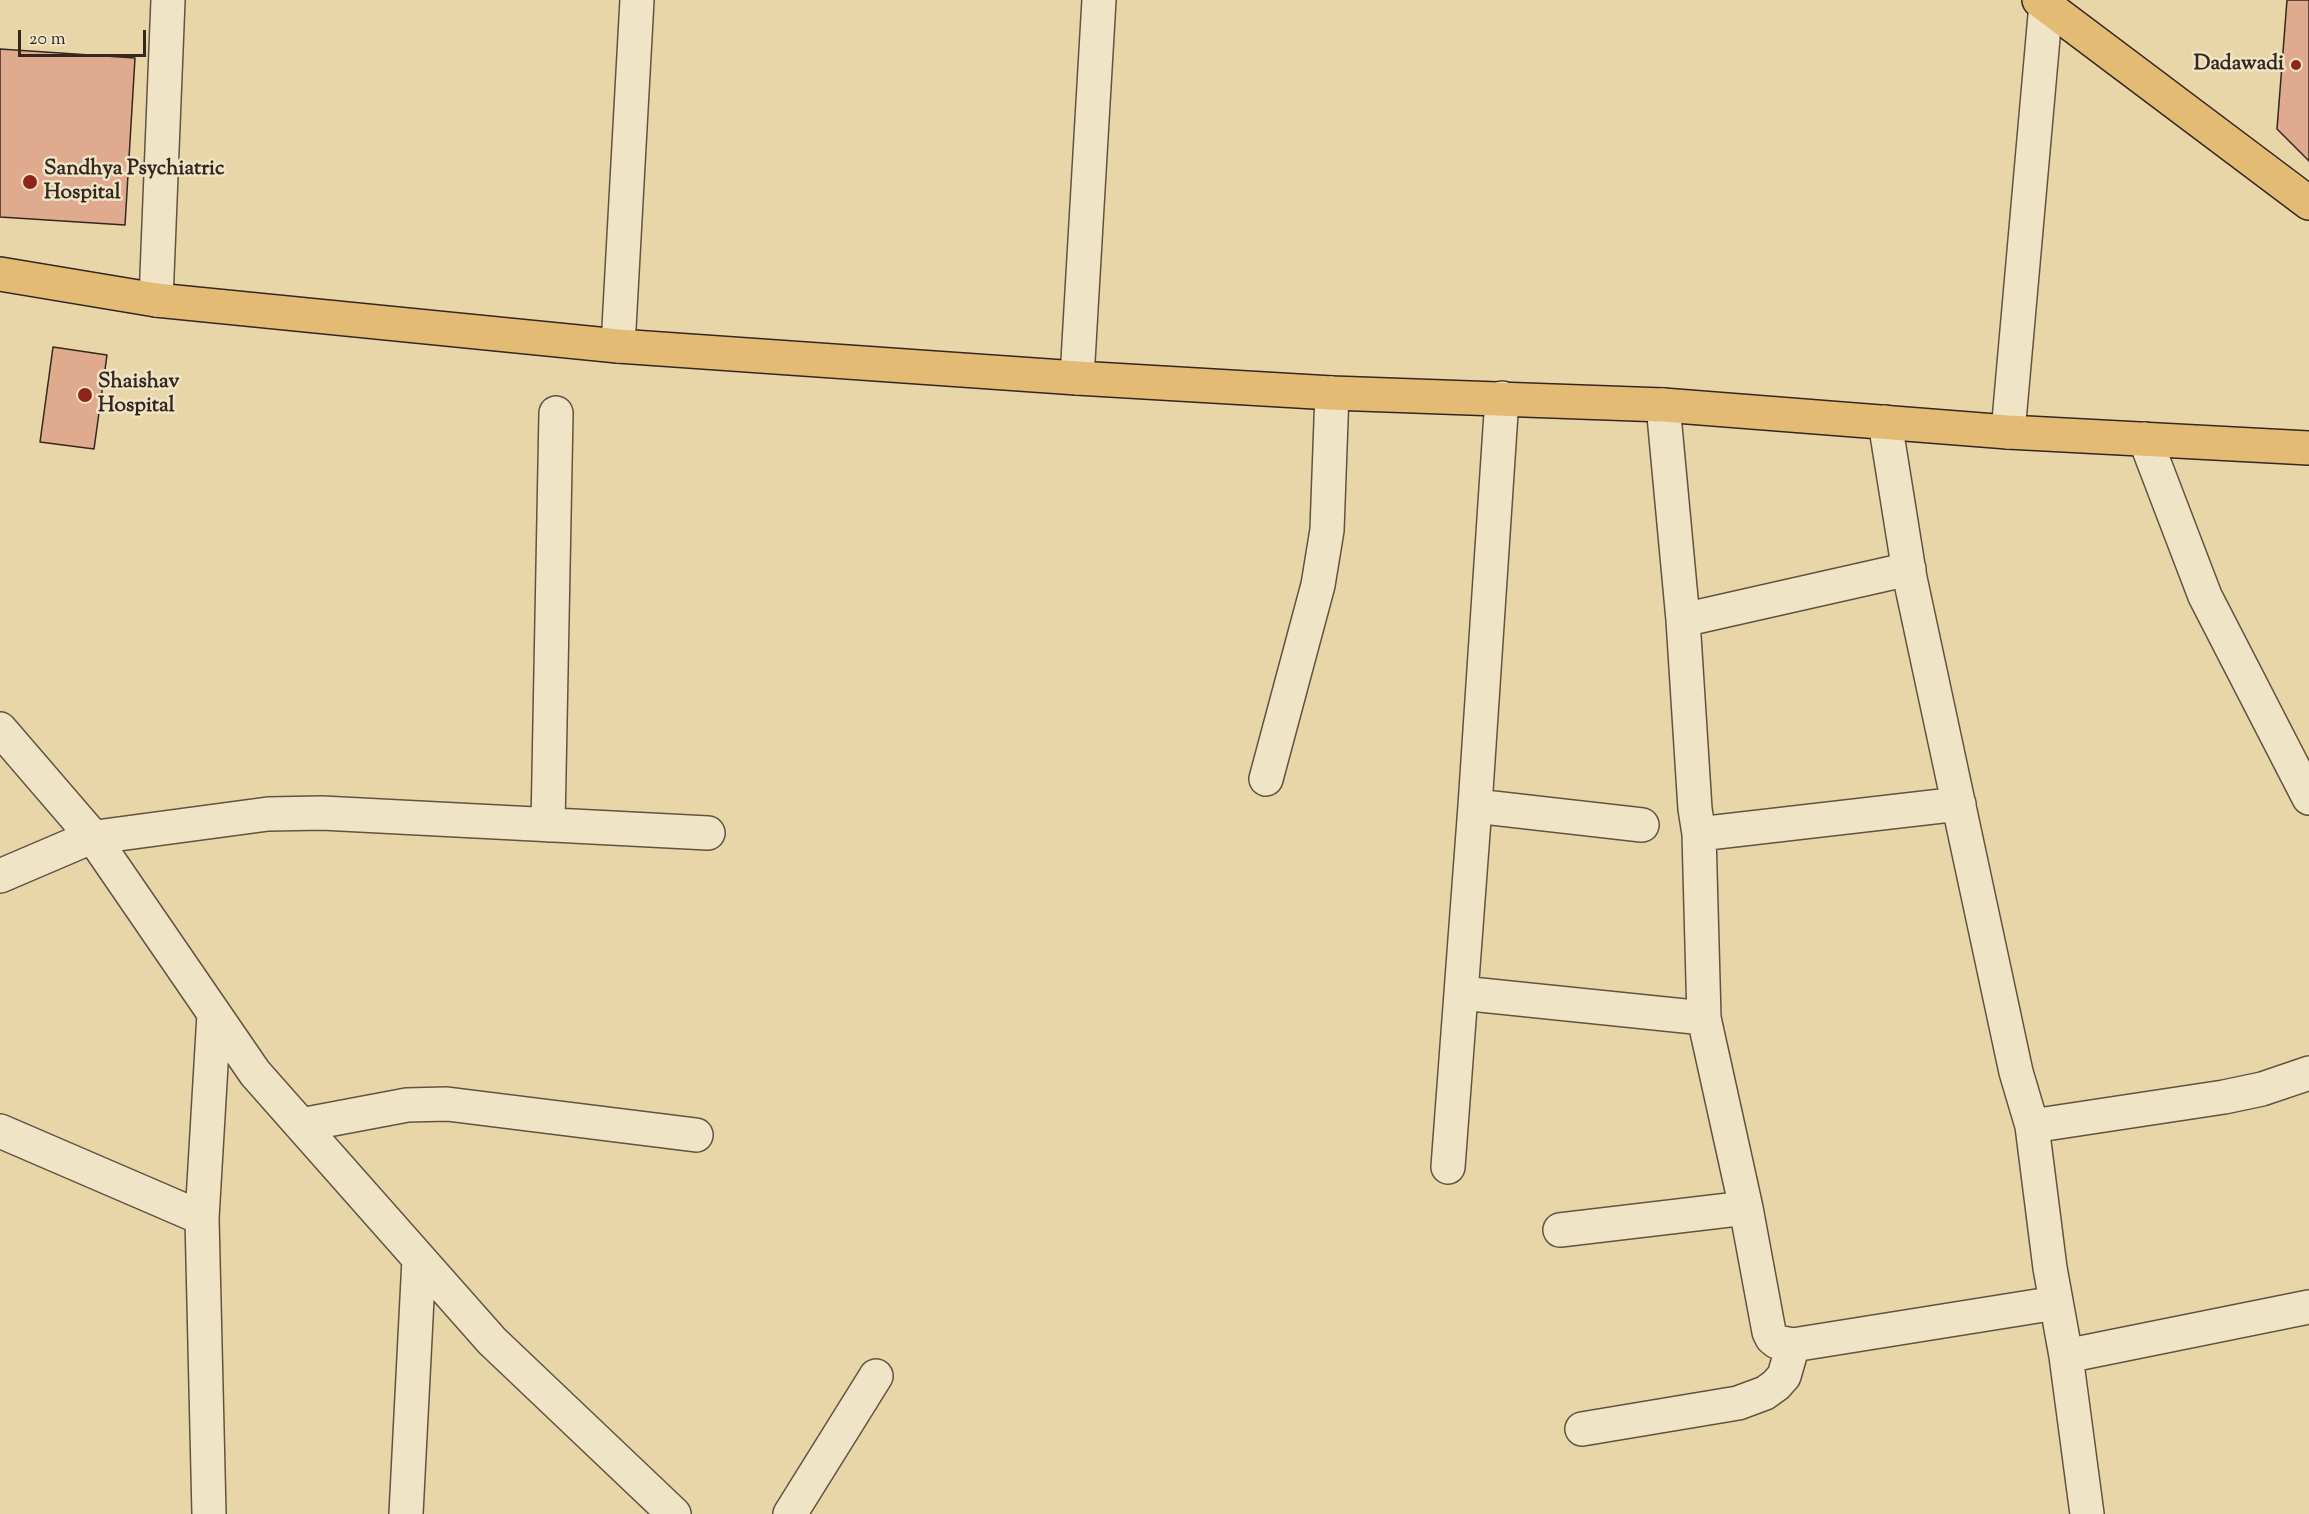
<!DOCTYPE html>
<style>
body{margin:0}
#map{position:relative;width:2309px;height:1514px;overflow:hidden;background:#e8d6a9;font-family:"Sorts Mill Goudy",serif}
canvas{display:block}
.scale{position:absolute;left:18px;top:30px;width:128px;height:27px;box-sizing:border-box;border:3px solid #342720;border-top:0;padding-left:8px;font-size:18px;line-height:21px;white-space:nowrap;color:#342720;-webkit-text-stroke:4px #f0e4c7;paint-order:stroke}
</style>
<div id="map">
<canvas width="2309" height="1514"></canvas>
<div class="scale">20 m</div>
</div>
<script>
const ctx = document.querySelector('canvas').getContext('2d');
ctx.lineJoin = 'round';
function fill(path, color) { ctx.fillStyle = color; ctx.fill(path, 'evenodd'); }
const shape = rows => new Path2D(rows.map(r => 'M' + r).join(''));
function stroke(path, color, width, dash) { ctx.strokeStyle = color; ctx.lineWidth = width; ctx.lineCap = dash ? 'butt' : 'round'; ctx.setLineDash(dash || []); ctx.stroke(path); }
function drawText(font, color, halo, rows, align = 'center') {
  ctx.font = font + ' "Sorts Mill Goudy",serif'; ctx.lineWidth = 5; ctx.setLineDash([]); ctx.textBaseline = 'middle'; ctx.strokeStyle = halo; ctx.fillStyle = color; for (const [text, x, y, turn = 0] of rows) {
    ctx.save(); ctx.translate(x, y); ctx.rotate((+turn || 0) * Math.PI / 180); ctx.textAlign = isNaN(turn) ? turn : align; if (halo) ctx.strokeText(text, 0, 0); ctx.fillText(text, 0, 0); ctx.restore();
  }
}
const building = shape([
 [2287,0,2309,0,2309,161,2277,129,2287,0],
 [0,49,135,58,125,225,0,217,0,49],
 [53,347,107,355,94,449,40,442,53,347]
]);
const minor = shape([
 [156,300,168,0],
 [618,346,637,0],
 [1077,378,1099,0],
 [1663,405,1683,620,1695,809,1699,834,1959,804],
 [1885,422,1910,578,2016,1072,2032,1126,2050,1268,2066,1356,2087,1514],
 [2008,432,2046,4],
 [2145,439,2205,596,2309,798],
 [1683,620,1909,569],
 [0,729,93,837,255,1073,492,1341,674,1514],
 [1266,779,1318,585,1327,530,1332,393],
 [1475,806,1642,825],
 [548,825,556,413],
 [1699,834,1704,1018,1746,1208,1769,1332,1772,1338,1777,1342,1793,1345,2056,1303],
 [0,876,89,838,268,814,322,813,708,833],
 [1461,993,1704,1018],
 [301,1125,407,1105,447,1104,696,1135],
 [2032,1126,2224,1097,2262,1089,2309,1073],
 [0,1131,202,1218],
 [1448,1167,1475,806,1502,398],
 [1560,1230,1746,1208],
 [2066,1356,2309,1307],
 [1582,1429,1738,1403,1765,1393,1776,1385,1784,1376,1793,1345],
 [209,1514,202,1218,214,1014],
 [406,1514,419,1259],
 [790,1514,876,1376]
]);
const major = shape([
 [2039,0,2309,203],
 [0,274,156,300,618,346,1077,378,1332,393,1663,405,2008,432,2309,448]
]);
const markers = [
 [2296,65,6,"#8f2418"],
 [30,182,8,"#8f2418"],
 [85,395,8,"#8f2418"]
];
const poiNames = [
 ["Dadawadi",2284,65,"right"],
 ["Sandhya Psychiatric",44,170],
 ["Hospital",44,194],
 ["Shaishav",98,383],
 ["Hospital",98,407]
];
fill(building, '#e0aa8e');
stroke(building, '#342720', 1.5);
stroke(minor, '#615342', 36);
stroke(major, '#342720', 36);
stroke(minor, '#f0e4c7', 33);
stroke(major, '#e4bb74', 33);
for (const [x, y, r, color] of markers) { const dot = new Path2D(); dot.arc(x, y, r, 0, 2 * Math.PI); ctx.fillStyle = color; ctx.fill(dot); stroke(dot, '#f0e4c7', 2); }
drawText('bold 21px', '#342720', '#f0e4c7', poiNames, 'left');
</script>
